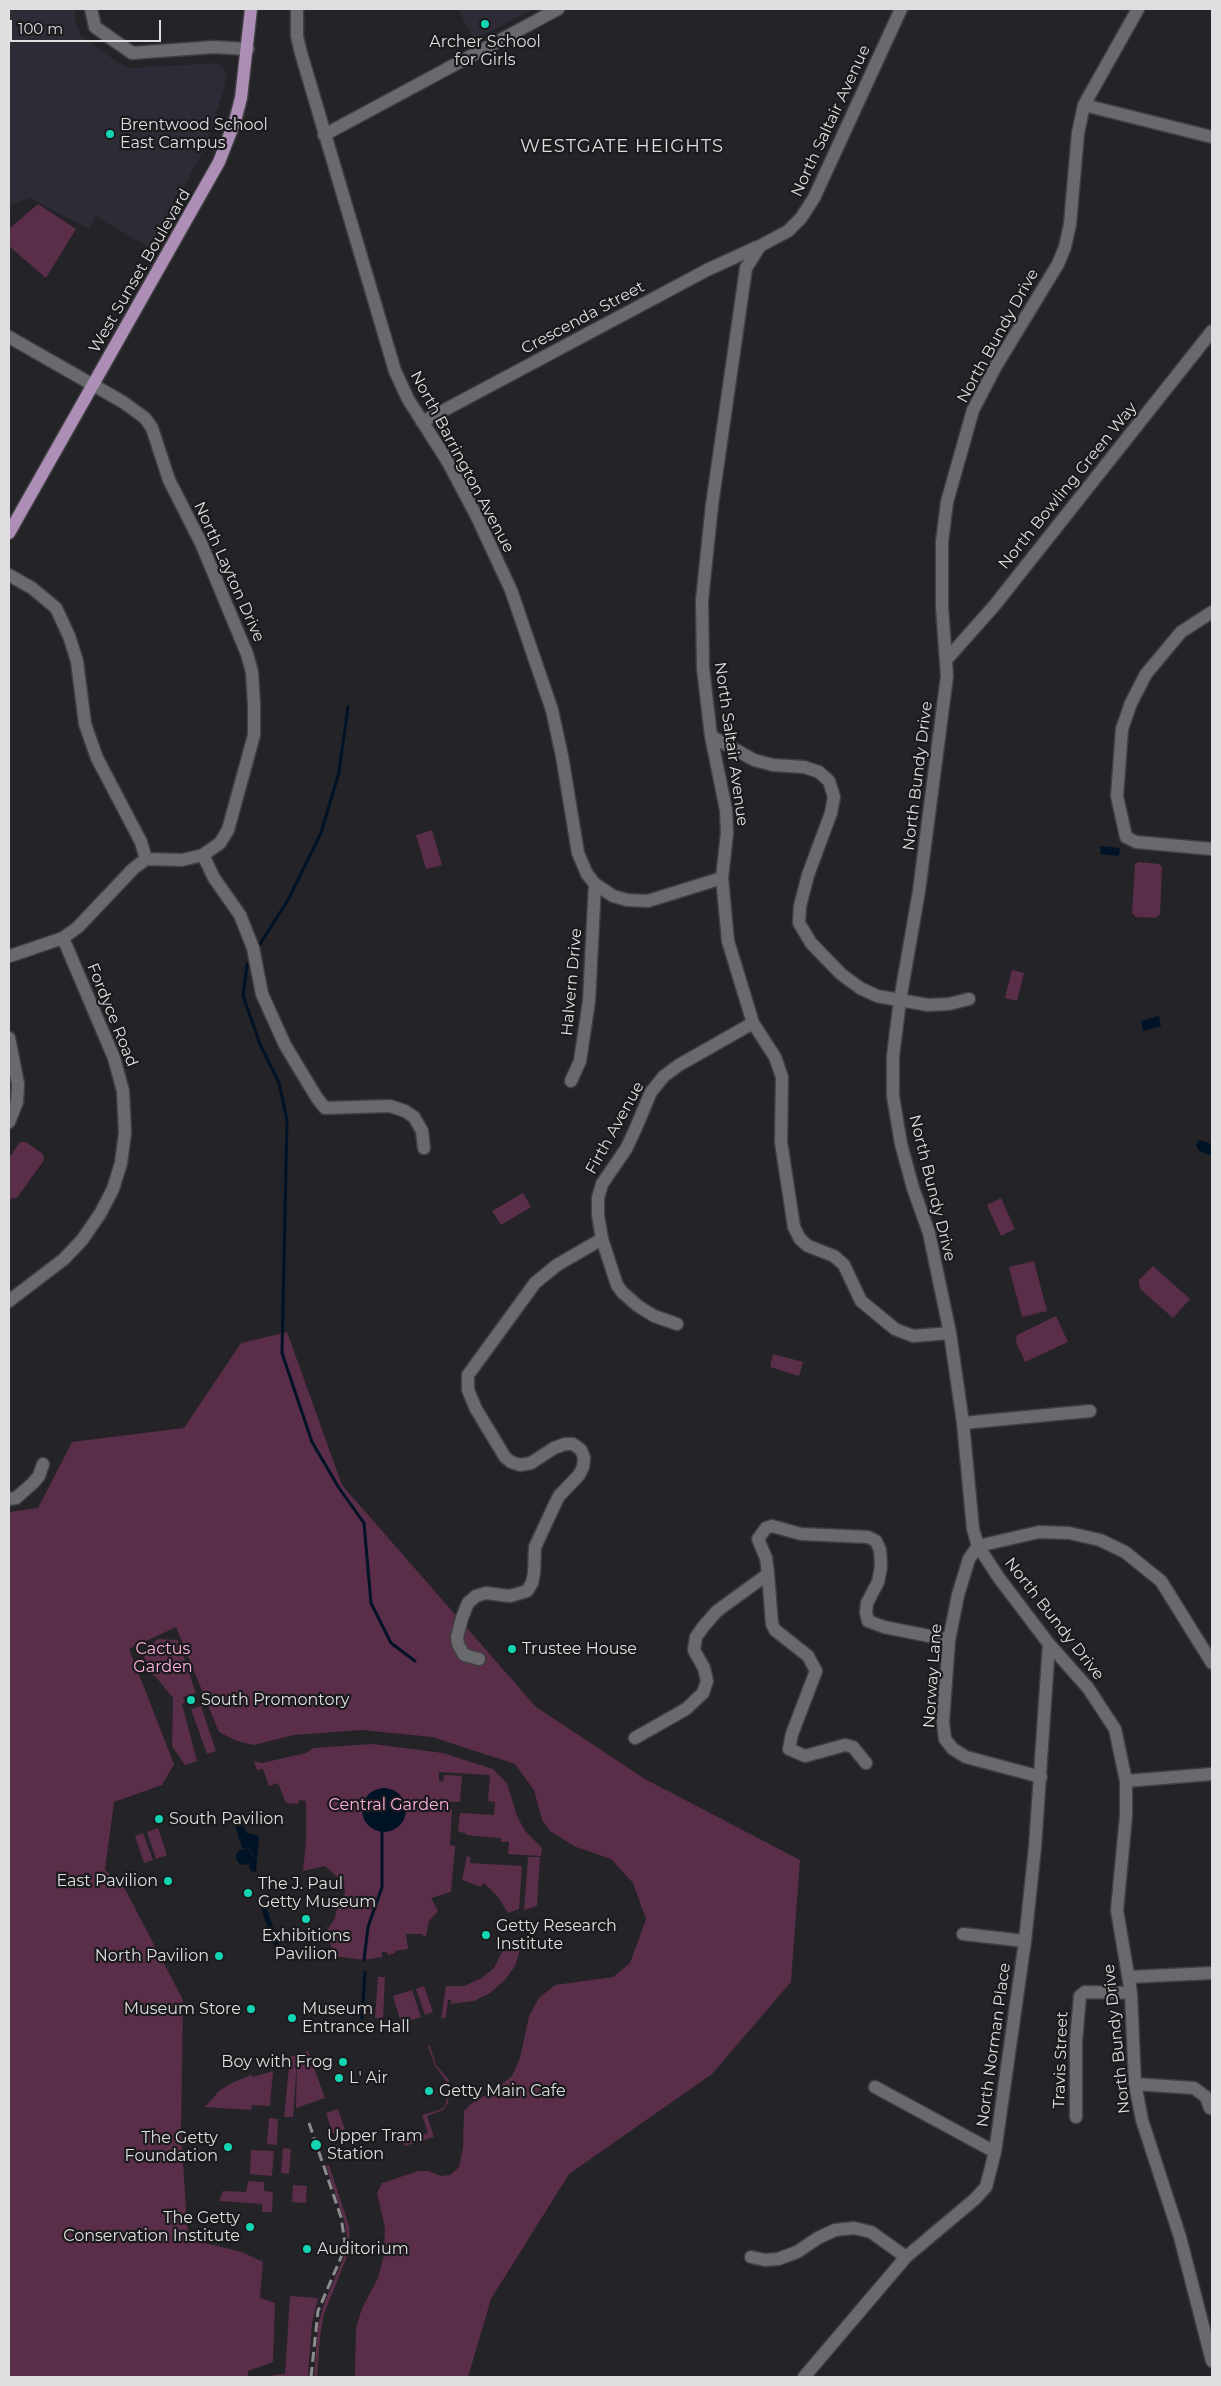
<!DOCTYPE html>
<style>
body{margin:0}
#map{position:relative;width:1221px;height:2386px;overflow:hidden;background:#242327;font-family:Montserrat,sans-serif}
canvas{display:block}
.frame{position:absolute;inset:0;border:10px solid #dfdee1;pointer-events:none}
.scale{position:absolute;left:10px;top:20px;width:151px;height:22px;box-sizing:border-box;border:2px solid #dfdee1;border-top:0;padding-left:6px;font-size:15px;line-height:18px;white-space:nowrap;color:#dfdee1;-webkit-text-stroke:4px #1b1a1d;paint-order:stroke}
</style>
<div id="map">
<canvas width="1221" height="2386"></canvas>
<div class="frame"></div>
<div class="scale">100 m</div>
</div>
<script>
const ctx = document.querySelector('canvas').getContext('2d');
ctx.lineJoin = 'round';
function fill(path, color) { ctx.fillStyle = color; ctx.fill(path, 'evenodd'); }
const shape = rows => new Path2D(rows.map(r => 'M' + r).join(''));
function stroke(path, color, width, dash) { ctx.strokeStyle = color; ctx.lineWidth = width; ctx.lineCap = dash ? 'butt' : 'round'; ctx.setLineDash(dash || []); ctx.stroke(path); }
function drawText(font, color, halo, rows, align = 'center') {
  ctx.font = font + ' Montserrat,sans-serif'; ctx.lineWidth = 4.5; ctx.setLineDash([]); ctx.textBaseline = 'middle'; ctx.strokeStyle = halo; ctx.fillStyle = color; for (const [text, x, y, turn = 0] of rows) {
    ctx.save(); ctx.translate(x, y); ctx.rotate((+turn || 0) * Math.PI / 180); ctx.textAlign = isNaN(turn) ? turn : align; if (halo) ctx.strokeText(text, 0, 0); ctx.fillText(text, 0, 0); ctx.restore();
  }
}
const built = shape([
 [9,9,75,9,75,23,81,35,117,62,130,68,218,63,223,68,227,74,223,92,205,148,153,243,152,249,95,216,89,229,30,198,9,206],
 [458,9,533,9,474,40]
]);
const green = shape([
 [38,204,76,229,46,278,9,246,9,229],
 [432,830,442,865,426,869,416,835],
 [1139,862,1159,864,1162,867,1160,914,1156,918,1136,917,1132,913,1135,864],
 [1012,970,1024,973,1017,1001,1005,998],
 [20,1142,26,1142,43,1154,44,1160,17,1198,9,1199,9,1158],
 [523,1193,531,1207,501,1225,492,1211],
 [1001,1198,1015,1229,1001,1236,987,1205],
 [1034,1261,1047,1311,1022,1317,1009,1267],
 [1153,1266,1190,1299,1173,1318,1140,1289,1139,1280],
 [1056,1316,1068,1342,1025,1362,1016,1342,1017,1335],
 [287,1332,342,1485,536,1707,645,1779,800,1860,791,1982,712,2074,569,2174,491,2299,468,2377,355,2377,356,2328,362,2308,378,2278,384,2255,385,2228,377,2193,382,2183,418,2171,428,2171,441,2176,450,2175,459,2167,463,2148,464,2111,472,2103,496,2089,512,2076,520,2058,529,2016,539,1998,555,1985,613,1977,630,1963,646,1919,633,1883,611,1859,576,1847,550,1831,542,1820,534,1790,515,1764,432,1737,362,1730,294,1735,254,1745,237,1741,219,1732,176,1627,129,1649,174,1764,162,1785,114,1802,105,1870,125,1889,183,2000,181,2133,188,2239,242,2252,263,2262,260,2298,275,2303,273,2362,248,2371,248,2377,9,2377,9,1512,38,1508,72,1442,184,1428,241,1343],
 [773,1354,803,1362,799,1376,770,1367],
 [158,1639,178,1640,196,1693,183,1697,185,1702,182,1704,197,1761,185,1765,172,1746,173,1698,156,1677,148,1672,143,1664,146,1648],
 [201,1706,216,1751,207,1754,191,1709],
 [373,1744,443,1753,493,1769,507,1783,517,1816,525,1831,542,1848,541,1856,508,1854,509,1842,501,1842,501,1838,466,1835,466,1833,458,1832,460,1813,494,1815,495,1802,488,1801,490,1775,439,1772,439,1781,443,1782,444,1775,462,1776,460,1802,449,1802,449,1808,452,1809,450,1845,455,1846,455,1848,451,1892,431,1898,438,1911,429,1921,426,1936,423,1937,423,1934,406,1934,408,1949,395,1951,395,1953,388,1955,387,1952,382,1952,382,1957,364,1960,334,1956,327,1930,335,1918,337,1907,345,1893,344,1883,325,1866,303,1871,306,1842,306,1801,299,1800,298,1804,286,1803,278,1783,269,1786,263,1769,257,1770,254,1761,262,1763,306,1753,313,1748],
 [158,1828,167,1855,156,1859,147,1832],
 [143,1833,153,1860,144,1863,135,1836],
 [467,1856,470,1857,470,1863,522,1866,519,1909,508,1913,498,1897,488,1887,483,1883,481,1887,462,1880],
 [528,1857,540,1857,537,1906,524,1910],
 [511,1938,522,1939,521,1946,515,1966,505,1980,490,1993,474,2001,451,2004,451,2000,448,2000,446,2017,441,2019,446,1986,464,1986,482,1978,494,1968,503,1950,508,1951],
 [378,1977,385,1977,383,2019,375,2018],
 [424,1986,433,2012,425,2015,416,1989],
 [412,1990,421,2017,401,2023,393,1996],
 [428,2046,430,2046,436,2065,449,2080,450,2090,448,2103,443,2110,427,2116,434,2137,405,2146,403,2141,428,2133,422,2115,442,2109,446,2104,448,2084,435,2066],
 [308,2051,325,2098,296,2108,297,2062,293,2117,284,2117,290,2057],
 [273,2071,270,2106,252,2105,251,2110,205,2107,219,2091,232,2083,251,2075,253,2077],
 [338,2109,345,2130,333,2134,326,2113],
 [269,2118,278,2119,277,2145,267,2144],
 [283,2148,291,2149,289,2174,281,2173],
 [251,2150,274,2151,272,2176,250,2174],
 [329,2165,349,2226,350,2249,324,2314,320,2337,317,2377,314,2377,318,2325,325,2301,344,2257,348,2241,344,2220,326,2166],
 [248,2181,264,2182,264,2191,273,2192,272,2212,262,2212,262,2204,219,2201,223,2191,246,2192],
 [293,2185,307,2186,306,2203,292,2202],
 [290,2296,318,2298,312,2323,308,2377,269,2377,274,2375,285,2374]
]);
const water = shape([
 [1101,846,1120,848,1119,856,1100,854],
 [1159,1016,1161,1026,1143,1031,1141,1021],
 [1199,1140,1209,1143,1212,1148,1212,1156,1199,1151,1196,1145],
 '362 1810a22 22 0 1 1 44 0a22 22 0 1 1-44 0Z',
 [239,1818,247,1833,259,1836,256,1872,251,1871,249,1866,253,1854,249,1849,242,1848,233,1820],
 '236 1857a8 8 0 1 1 16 0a8 8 0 1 1-16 0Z',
 [265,1904,282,1953,277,1954,260,1905]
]);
const stream = shape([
 [257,949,288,900,321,833,339,772,348,707],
 [251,959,247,965,243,996,260,1044,279,1083,287,1120,282,1353,312,1442,339,1488,364,1523,371,1603,391,1643,415,1661],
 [364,1960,368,1927,382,1887,382,1830],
 [362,2018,365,1972]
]);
const minor = shape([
 [91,9,95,27,132,53,214,47,248,49],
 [297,9,297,36,301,53,395,371,408,399,448,462,477,517,511,590,552,710,562,756,578,853,587,874,595,884,613,896,627,900,648,901,722,878],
 [901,9,814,198,801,218,788,231,760,246,746,268,712,505,702,600,703,668,711,736,726,810,727,833,722,878,728,941,753,1023,775,1057,782,1077,781,1142,794,1227,800,1239,808,1246,834,1256,844,1265,861,1301,895,1329,913,1336,950,1333],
 [1138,9,1084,105,1078,133,1070,224,1065,247,1058,264,996,366,973,410,947,502,942,542,942,607,947,676,919,891,900,1000,893,1056,893,1096,901,1144,913,1188,929,1233,950,1333,963,1423,973,1529,978,1546,999,1578,1049,1644,1088,1688,1115,1729,1126,1781,1126,1816,1117,1910,1131,1993,1135,2084,1142,2120,1180,2237,1212,2361],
 [1084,105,1212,137],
 [324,135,558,9],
 [9,337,123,402,145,418,152,428,169,480,201,543,247,654,252,672,254,705,254,735,228,830,220,843,203,855,182,860,146,859],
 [422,422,707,270,757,247],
 [9,575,32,588,56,608,69,636,77,661,85,724,97,758,141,842,146,859],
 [1212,612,1181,632,1146,674,1131,703,1122,729,1117,796,1126,837,1136,842,1212,849],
 [947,659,994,606,1212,331],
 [711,736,754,760,773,765,804,767,819,772,829,781,834,797,831,813,808,875,800,906,799,923,811,943,841,974,860,988,877,996,928,1005,949,1004,969,999],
 [203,855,214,878,240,915,253,948,262,994,285,1045,317,1098,325,1108,390,1106,405,1111,414,1117,422,1131,424,1148],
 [10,956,63,938,78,927,133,869,146,859],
 [9,1038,18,1084,17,1102,9,1122],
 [571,1081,580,1061,589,1001,595,884],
 [9,1301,64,1259,82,1240,100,1214,113,1189,121,1163,125,1133,123,1091,114,1058,63,938],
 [677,1324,654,1316,638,1306,622,1292,617,1285,602,1239,598,1215,598,1198,602,1184,626,1149,635,1130,651,1092,664,1076,679,1065,753,1023],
 [963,1423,1090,1411],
 [9,1499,16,1498,33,1483,39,1476,43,1464],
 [768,1574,772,1624,775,1630,808,1656,816,1671,792,1734,789,1749,805,1756,845,1745,853,1747,866,1763],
 [479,1659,464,1655,458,1644,457,1637,462,1618,468,1603,476,1596,486,1593,510,1596,527,1591,532,1583,534,1573,535,1547,555,1504,559,1496,579,1475,583,1467,584,1458,581,1450,573,1444,565,1444,554,1448,531,1463,520,1465,511,1462,505,1457,476,1409,468,1390,468,1375,535,1283,557,1265,602,1239],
 [635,1738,686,1709,703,1693,707,1681,704,1668,694,1650,696,1637,703,1627,717,1611,768,1574,766,1558,758,1539,766,1528,772,1526,801,1534,868,1537,876,1541,880,1550,881,1567,878,1582,867,1603,866,1612,868,1621,884,1627,949,1640],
 [1041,1777,966,1757,953,1749,945,1739,943,1722,949,1640,958,1595,969,1559,978,1546,1039,1532,1069,1533,1100,1540,1125,1552,1161,1581,1212,1663],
 [1126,1781,1212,1774],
 [963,1934,1025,1941],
 [1129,1977,1212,1973],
 [1135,2084,1194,2088,1206,2097,1210,2108],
 [875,2087,995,2152],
 [1076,2117,1076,2041,1080,1996,1085,1992,1131,1993],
 [751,2257,765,2260,778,2259,797,2252,818,2238,835,2230,854,2228,871,2232,906,2257],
 [804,2377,906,2257,975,2199,986,2187,995,2152,1025,1941,1035,1847,1049,1644]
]);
const major = shape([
 [9,533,219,162,235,121,241,98,251,9]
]);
const rail = shape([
 [309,2123,341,2217,345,2243,342,2255,318,2311,311,2377]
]);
const markers = [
 [485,24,5,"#13d5b3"],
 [110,134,5,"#13d5b3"],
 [512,1649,5,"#13d5b3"],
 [191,1700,5,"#13d5b3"],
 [159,1819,5,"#13d5b3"],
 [168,1881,5,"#13d5b3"],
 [248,1893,5,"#13d5b3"],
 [306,1919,5,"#13d5b3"],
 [486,1935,5,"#13d5b3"],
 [219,1956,5,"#13d5b3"],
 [251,2009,5,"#13d5b3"],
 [292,2018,5,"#13d5b3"],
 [343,2062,5,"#13d5b3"],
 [339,2078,5,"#13d5b3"],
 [429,2091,5,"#13d5b3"],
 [316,2145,6,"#13d5b3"],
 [228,2147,5,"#13d5b3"],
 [250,2227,5,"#13d5b3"],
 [307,2249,5,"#13d5b3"]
];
const poiNames = [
 ["Archer School",485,42,"center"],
 ["for Girls",485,60,"center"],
 ["Brentwood School",120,125],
 ["East Campus",120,143],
 ["Trustee House",522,1649],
 ["South Promontory",201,1700],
 ["South Pavilion",169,1819],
 ["East Pavilion",158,1881,"right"],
 ["The J. Paul",258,1884],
 ["Getty Museum",258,1902],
 ["Getty Research",496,1926],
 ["Institute",496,1944],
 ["Exhibitions",306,1936,"center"],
 ["Pavilion",306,1954,"center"],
 ["North Pavilion",209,1956,"right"],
 ["Museum Store",241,2009,"right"],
 ["Museum",302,2009],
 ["Entrance Hall",302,2027],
 ["Boy with Frog",333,2062,"right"],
 ["L' Air",349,2078],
 ["Getty Main Cafe",439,2091],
 ["Upper Tram",327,2136],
 ["Station",327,2154],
 ["The Getty",218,2138,"right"],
 ["Foundation",218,2156,"right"],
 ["The Getty",240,2218,"right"],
 ["Conservation Institute",240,2236,"right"],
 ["Auditorium",317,2249]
];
const streetNames = [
 ["North Saltair Avenue",831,121,-65],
 ["West Sunset Boulevard",140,271,-60],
 ["Crescenda Street",583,318,-28],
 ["North Bundy Drive",998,336,-61],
 ["North Barrington Avenue",462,462,62],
 ["North Bowling Green Way",1068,486,-51],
 ["North Layton Drive",229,572,66],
 ["North Saltair Avenue",731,744,82],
 ["North Bundy Drive",918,776,-83],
 ["Halvern Drive",572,982,-85],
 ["Fordyce Road",112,1015,68],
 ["Firth Avenue",615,1128,-61],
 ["North Bundy Drive",932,1188,76],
 ["North Bundy Drive",1054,1619,52],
 ["Norway Lane",933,1676,-86],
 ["North Bundy Drive",1117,2039,-96],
 ["North Norman Place",994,2045,-82],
 ["Travis Street",1061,2060,-88]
];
const parkNames = [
 ["Cactus",163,1649],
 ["Garden",163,1667],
 ["Central Garden",389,1805]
];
const neighbourhoodNames = [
 ["WESTGATE HEIGHTS",622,147]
];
fill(built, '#2d2b35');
fill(green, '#5a2d49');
fill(water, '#001326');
stroke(stream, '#001326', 3);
stroke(minor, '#3f3f42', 15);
stroke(major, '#3f3f42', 15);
stroke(minor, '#6a696e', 12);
stroke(major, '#ad8eb7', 12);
stroke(rail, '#8c8b8f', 3, [10, 5]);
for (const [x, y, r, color] of markers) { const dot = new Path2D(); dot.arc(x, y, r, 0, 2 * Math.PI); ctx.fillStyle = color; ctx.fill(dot); stroke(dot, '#1b1a1d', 2); }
drawText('16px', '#dfdee1', '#1b1a1d', poiNames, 'left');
drawText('16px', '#dfdee1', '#1b1a1d', streetNames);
drawText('16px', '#ffafdf', '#1b1a1d', parkNames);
ctx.letterSpacing = '1px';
drawText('18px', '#dfdee1', '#1b1a1d', neighbourhoodNames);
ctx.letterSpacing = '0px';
</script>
